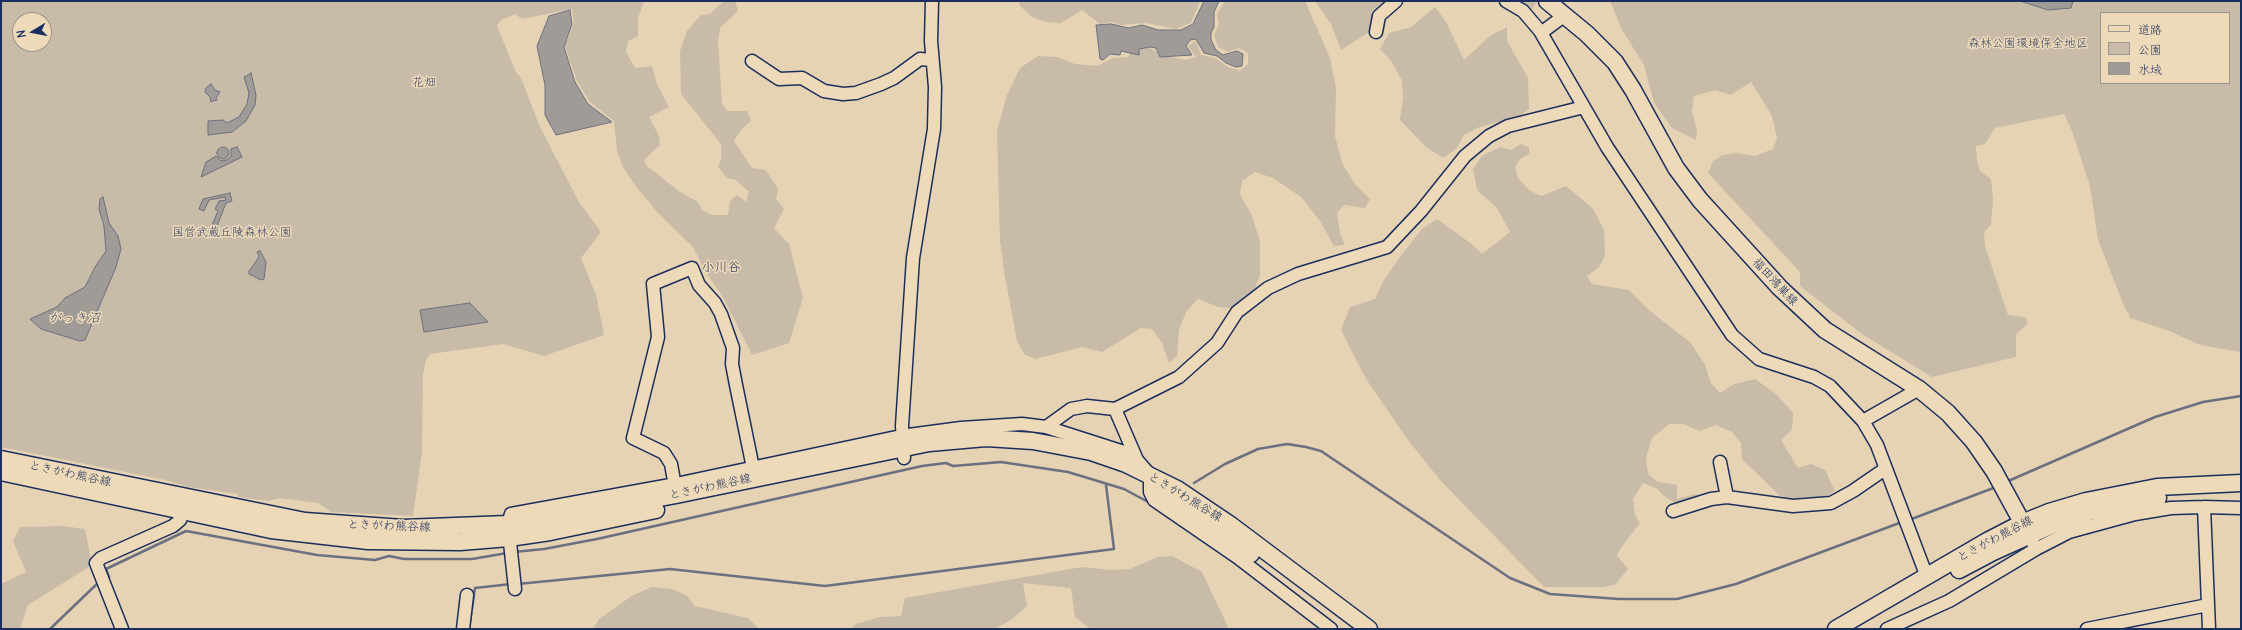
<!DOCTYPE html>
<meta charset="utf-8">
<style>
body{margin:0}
#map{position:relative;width:2242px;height:630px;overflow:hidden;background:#e6d3b4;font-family:Delius,"Klee One",sans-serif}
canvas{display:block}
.frame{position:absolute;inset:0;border:2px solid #1b2f5e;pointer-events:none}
.legend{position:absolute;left:2100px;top:12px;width:130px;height:72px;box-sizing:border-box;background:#eedab8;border:1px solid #9a9694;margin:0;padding:5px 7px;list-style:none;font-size:12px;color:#1b2f5e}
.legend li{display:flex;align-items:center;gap:8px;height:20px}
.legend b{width:20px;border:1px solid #9a9694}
.north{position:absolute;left:12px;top:12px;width:40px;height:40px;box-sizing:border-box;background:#eedab8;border:1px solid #9a9694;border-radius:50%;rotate:260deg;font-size:11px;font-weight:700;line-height:16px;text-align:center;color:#1b2f5e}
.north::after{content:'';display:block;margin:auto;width:14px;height:18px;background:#1b2f5e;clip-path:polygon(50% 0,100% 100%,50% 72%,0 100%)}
</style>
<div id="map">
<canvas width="2242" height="630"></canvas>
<div class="frame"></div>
<ul class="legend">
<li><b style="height:5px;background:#eedab8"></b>道路</li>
<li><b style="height:11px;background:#c8bba8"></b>公園</li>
<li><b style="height:11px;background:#a09b96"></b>水域</li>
</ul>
<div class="north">N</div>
</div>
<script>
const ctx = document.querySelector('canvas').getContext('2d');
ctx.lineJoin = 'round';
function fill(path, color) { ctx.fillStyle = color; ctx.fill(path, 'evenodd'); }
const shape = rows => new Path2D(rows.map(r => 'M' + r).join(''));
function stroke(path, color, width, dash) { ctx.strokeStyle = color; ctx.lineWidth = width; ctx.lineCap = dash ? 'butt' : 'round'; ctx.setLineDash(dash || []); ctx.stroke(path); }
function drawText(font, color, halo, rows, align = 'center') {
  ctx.font = font + ' Delius,"Klee One",sans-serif'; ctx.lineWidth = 3; ctx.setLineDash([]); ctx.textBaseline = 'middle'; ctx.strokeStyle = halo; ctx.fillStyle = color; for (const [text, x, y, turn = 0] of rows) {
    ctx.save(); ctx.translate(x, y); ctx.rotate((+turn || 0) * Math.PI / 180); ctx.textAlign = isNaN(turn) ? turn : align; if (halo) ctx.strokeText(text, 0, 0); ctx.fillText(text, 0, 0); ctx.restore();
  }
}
const green = shape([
 [1,1,644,1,638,18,638,36,628,41,626,52,635,68,652,66,657,84,669,107,649,117,659,136,660,145,644,160,647,166,680,192,698,202,702,210,712,215,728,215,730,201,737,195,746,202,749,192,736,180,727,178,718,167,721,160,721,144,681,94,680,51,687,31,701,15,710,14,724,1,735,1,738,11,720,28,718,41,722,104,728,111,747,111,751,121,741,130,734,141,752,168,766,170,778,189,776,199,784,209,774,228,789,244,803,298,789,343,752,355,724,299,705,271,693,247,657,212,635,185,623,167,617,151,614,121,590,102,577,81,565,46,574,23,572,9,522,19,515,14,501,20,497,26,516,72,521,78,540,127,579,202,601,232,581,258,596,295,604,335,544,356,503,344,430,354,426,360,423,375,422,451,413,516,331,512,318,503,280,498,269,501,239,497,238,494,189,487,165,480,1,447],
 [20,20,44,20,44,44,20,44],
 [1019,1,1200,1,1191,23,1175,29,1147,23,1121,25,1112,22,1100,24,1082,10,1061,23,1046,22,1032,17,1020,6],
 [1225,1,1305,1,1330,58,1336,88,1335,136,1342,163,1355,184,1370,199,1365,208,1344,205,1337,213,1340,234,1345,245,1334,246,1320,221,1301,197,1273,178,1255,172,1242,181,1240,194,1252,216,1260,241,1260,275,1253,293,1238,309,1218,307,1198,299,1186,312,1179,330,1177,356,1169,363,1162,343,1152,329,1141,328,1102,352,1082,347,1035,359,1024,354,1017,341,1004,271,1000,240,997,131,1007,95,1020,68,1038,56,1057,57,1075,64,1097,66,1113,58,1128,57,1134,46,1147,47,1170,57,1185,60,1196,57,1188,46,1196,41,1201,55,1215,58,1228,67,1240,71,1248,64,1248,53,1239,48,1228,52,1218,47,1214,35,1219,24,1217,14],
 [1315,1,1390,1,1371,31,1341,50,1331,24],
 [1513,1,1533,1,1536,3,1530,13],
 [1610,1,2241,1,2241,352,2200,345,2167,330,2130,318,2128,312,2126,311,2098,240,2090,186,2072,131,2064,114,1995,128,1985,144,1976,146,1977,160,1980,171,1991,179,1993,200,1991,225,1984,232,1985,246,2008,315,2025,317,2028,324,2016,334,2016,357,1932,377,1862,334,1800,286,1800,272,1708,173,1713,161,1723,155,1736,153,1755,156,1773,149,1777,138,1772,116,1751,82,1731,95,1715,90,1694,96,1692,111,1697,132,1696,140,1672,128,1654,103,1644,65,1622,30],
 [2101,13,2229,13,2229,83,2101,83],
 [1435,7,1446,22,1464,60,1490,36,1507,27,1507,41,1528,78,1529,109,1521,115,1477,128,1464,135,1457,148,1443,158,1426,147,1400,120,1403,97,1402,81,1392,62,1380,49,1389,33,1411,27],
 [1521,144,1529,147,1529,154,1520,159,1515,167,1518,178,1529,190,1541,196,1566,186,1593,209,1604,230,1605,256,1599,267,1587,276,1592,284,1629,290,1650,311,1691,343,1705,365,1711,383,1720,393,1734,384,1755,379,1776,394,1793,413,1792,430,1781,440,1798,468,1811,464,1825,470,1835,491,1819,499,1798,504,1779,495,1742,459,1741,443,1732,432,1716,425,1699,431,1684,424,1669,424,1652,438,1646,458,1648,474,1658,482,1677,485,1677,499,1696,494,1706,501,1682,507,1664,496,1656,488,1643,483,1633,499,1635,515,1640,523,1620,549,1617,556,1628,569,1615,585,1602,587,1544,587,1440,480,1408,440,1366,379,1341,330,1350,307,1375,299,1384,280,1400,257,1422,229,1437,219,1473,245,1482,254,1510,232,1497,208,1477,190,1473,169,1482,156,1500,147,1511,150],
 [62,526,85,529,92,565,28,605,20,629,1,629,1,584,26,572,13,541,20,527],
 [1172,556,1202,572,1229,629,1091,629,1075,617,1071,588,1023,583,1027,606,1011,620,994,629,851,629,856,624,880,617,901,616,905,598,1082,567,1110,570,1130,569,1157,557],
 [652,587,672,589,686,595,695,606,748,618,759,629,593,629,599,619,633,595]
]);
const water = shape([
 [1204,1,1219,1,1214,12,1214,27,1211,33,1211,40,1216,50,1223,55,1237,51,1243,54,1242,66,1236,67,1226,63,1217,56,1204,53,1196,39,1190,40,1186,46,1192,55,1160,57,1156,48,1150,47,1139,49,1139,55,1121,51,1120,55,1110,54,1103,60,1100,59,1096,25,1111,24,1129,28,1142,25,1158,30,1181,30,1193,24,1204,1],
 [2020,1,2073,1,2071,8,2048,10,2020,1],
 [570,10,572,24,564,47,575,82,588,104,612,122,556,135,545,115,545,85,537,46,549,16,570,10],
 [251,73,256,95,255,105,246,121,232,132,208,135,208,121,223,120,227,123,239,117,247,104,249,93,244,77,251,73],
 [211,84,215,90,220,92,216,98,217,100,213,101,211,102,210,97,205,92,206,88,211,84],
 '217 153a6 6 0 1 1 12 0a6 6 0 1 1-12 0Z',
 [237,147,242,157,201,177,206,162,216,156,221,161,227,160,231,156,231,149,237,147],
 [230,193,232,201,226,203,213,236,205,233,206,229,210,230,218,211,215,209,219,201,226,200,225,197,209,200,204,211,199,209,203,199,230,193],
 [103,197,109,223,118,236,121,249,116,267,85,340,80,341,41,329,30,319,57,307,65,298,85,287,95,267,106,251,104,226,99,209,100,199,103,197],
 [260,251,266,262,264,279,261,280,249,274,249,271,257,260,259,256,257,252,260,251],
 [470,303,488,322,424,332,420,310,470,303]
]);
const stream = shape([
 [2006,482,2155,417,2203,402,2241,396],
 [1194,483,1225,464,1258,449,1287,444,1306,447,1321,451,1510,578,1550,594,1619,599,1677,599,1736,584,1902,522],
 [1909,520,1996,487],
 [514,552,544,549,597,539,922,466,946,463,953,466,1001,462,1068,472,1124,489,1150,503],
 [106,578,109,577,106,569,186,531,317,555,375,560,389,556,404,559,472,559,507,553],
 [518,584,670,569,825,586,1114,549,1106,485],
 [50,629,100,581],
 [469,629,475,588,511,584]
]);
const minor = shape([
 [1506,1,1523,11,1540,31,1607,147,1732,335,1759,359,1814,377,1830,386,1863,421,1877,445,1927,577],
 [1376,32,1379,16,1396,1],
 [1541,33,1565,15],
 [752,61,779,79,802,78,824,91,843,94,856,93,881,84,894,78,920,59,932,60],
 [1863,421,1919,389],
 [1046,427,1071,409,1087,406,1115,409],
 [904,458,902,426,913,258,934,129,935,87,931,41,932,1],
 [1137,460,1115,409,1179,377,1217,343,1237,312,1268,288,1298,274,1387,247,1421,211,1465,156,1489,136,1508,126,1584,107],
 [1720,462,1727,497],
 [676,492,671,464,664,453,633,438,658,337,653,284,692,268,699,285,715,303,721,314,733,348,732,364,736,385,753,468],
 [2204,507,2209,629],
 [1673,511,1711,499,1727,497,1793,506,1831,503,1853,491,1885,469],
 [2036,549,2069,532,2135,514,2171,508,2204,507,2241,508],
 [515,589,508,524,511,514,676,484,901,436,961,428,1022,424,1046,427,1127,453,1137,460,1150,475,1150,492,1154,500,1237,557,1331,629],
 [122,629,96,563,101,558,173,526,180,520,187,505],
 [463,629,467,595],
 [1887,629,1949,601,2036,549,2033,543],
 [2087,629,2208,605]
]);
const major = shape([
 [1547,1,1587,34,1615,62,1633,90,1676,168,1700,200,1780,288,1825,330,1919,389,1948,413,1974,442,1994,471,2029,535],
 [1,459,305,521,403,528,508,524,547,519,676,495,929,443,986,438,1033,441,1091,452,1126,464,1177,489,1232,526,1369,629],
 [1,472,271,530,368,541,460,542,509,538,550,532,656,510],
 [1162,493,1202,518,1251,554],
 [1959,570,1993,552,2055,524,2090,512,2158,498],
 [1836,629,1989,540,2022,523,2049,512,2086,501,2157,487,2241,483]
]);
const parkNames = [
 ["森林公園環境保全地区",2028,44],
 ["花畑",424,83],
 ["国営武蔵丘陵森林公園",232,233]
];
const streetNames = [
 ["福田鴻巣線",1775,282,47],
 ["ときがわ熊谷線",70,474,12],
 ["ときがわ熊谷線",710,487,-12],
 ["ときがわ熊谷線",1185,497,31],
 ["ときがわ熊谷線",389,526,2],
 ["ときがわ熊谷線",1995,539,-28]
];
const neighbourhoodNames = [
 ["小川谷",721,267]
];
const waterNames = [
 ["がっき沼",74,318]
];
fill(green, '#c8bba8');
fill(water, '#a09b96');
stroke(water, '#6b7080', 1);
stroke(stream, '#6b7080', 2.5);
stroke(minor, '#1b2f5e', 15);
stroke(major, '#1b2f5e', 19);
stroke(minor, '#eedab8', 12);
stroke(major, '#eedab8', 16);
drawText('12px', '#354469', '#eedab8', parkNames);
drawText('12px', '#1b2f5e', '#eedab8', streetNames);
drawText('13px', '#1b2f5e', '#eedab8', neighbourhoodNames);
drawText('italic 13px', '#364569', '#eedab8', waterNames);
</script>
